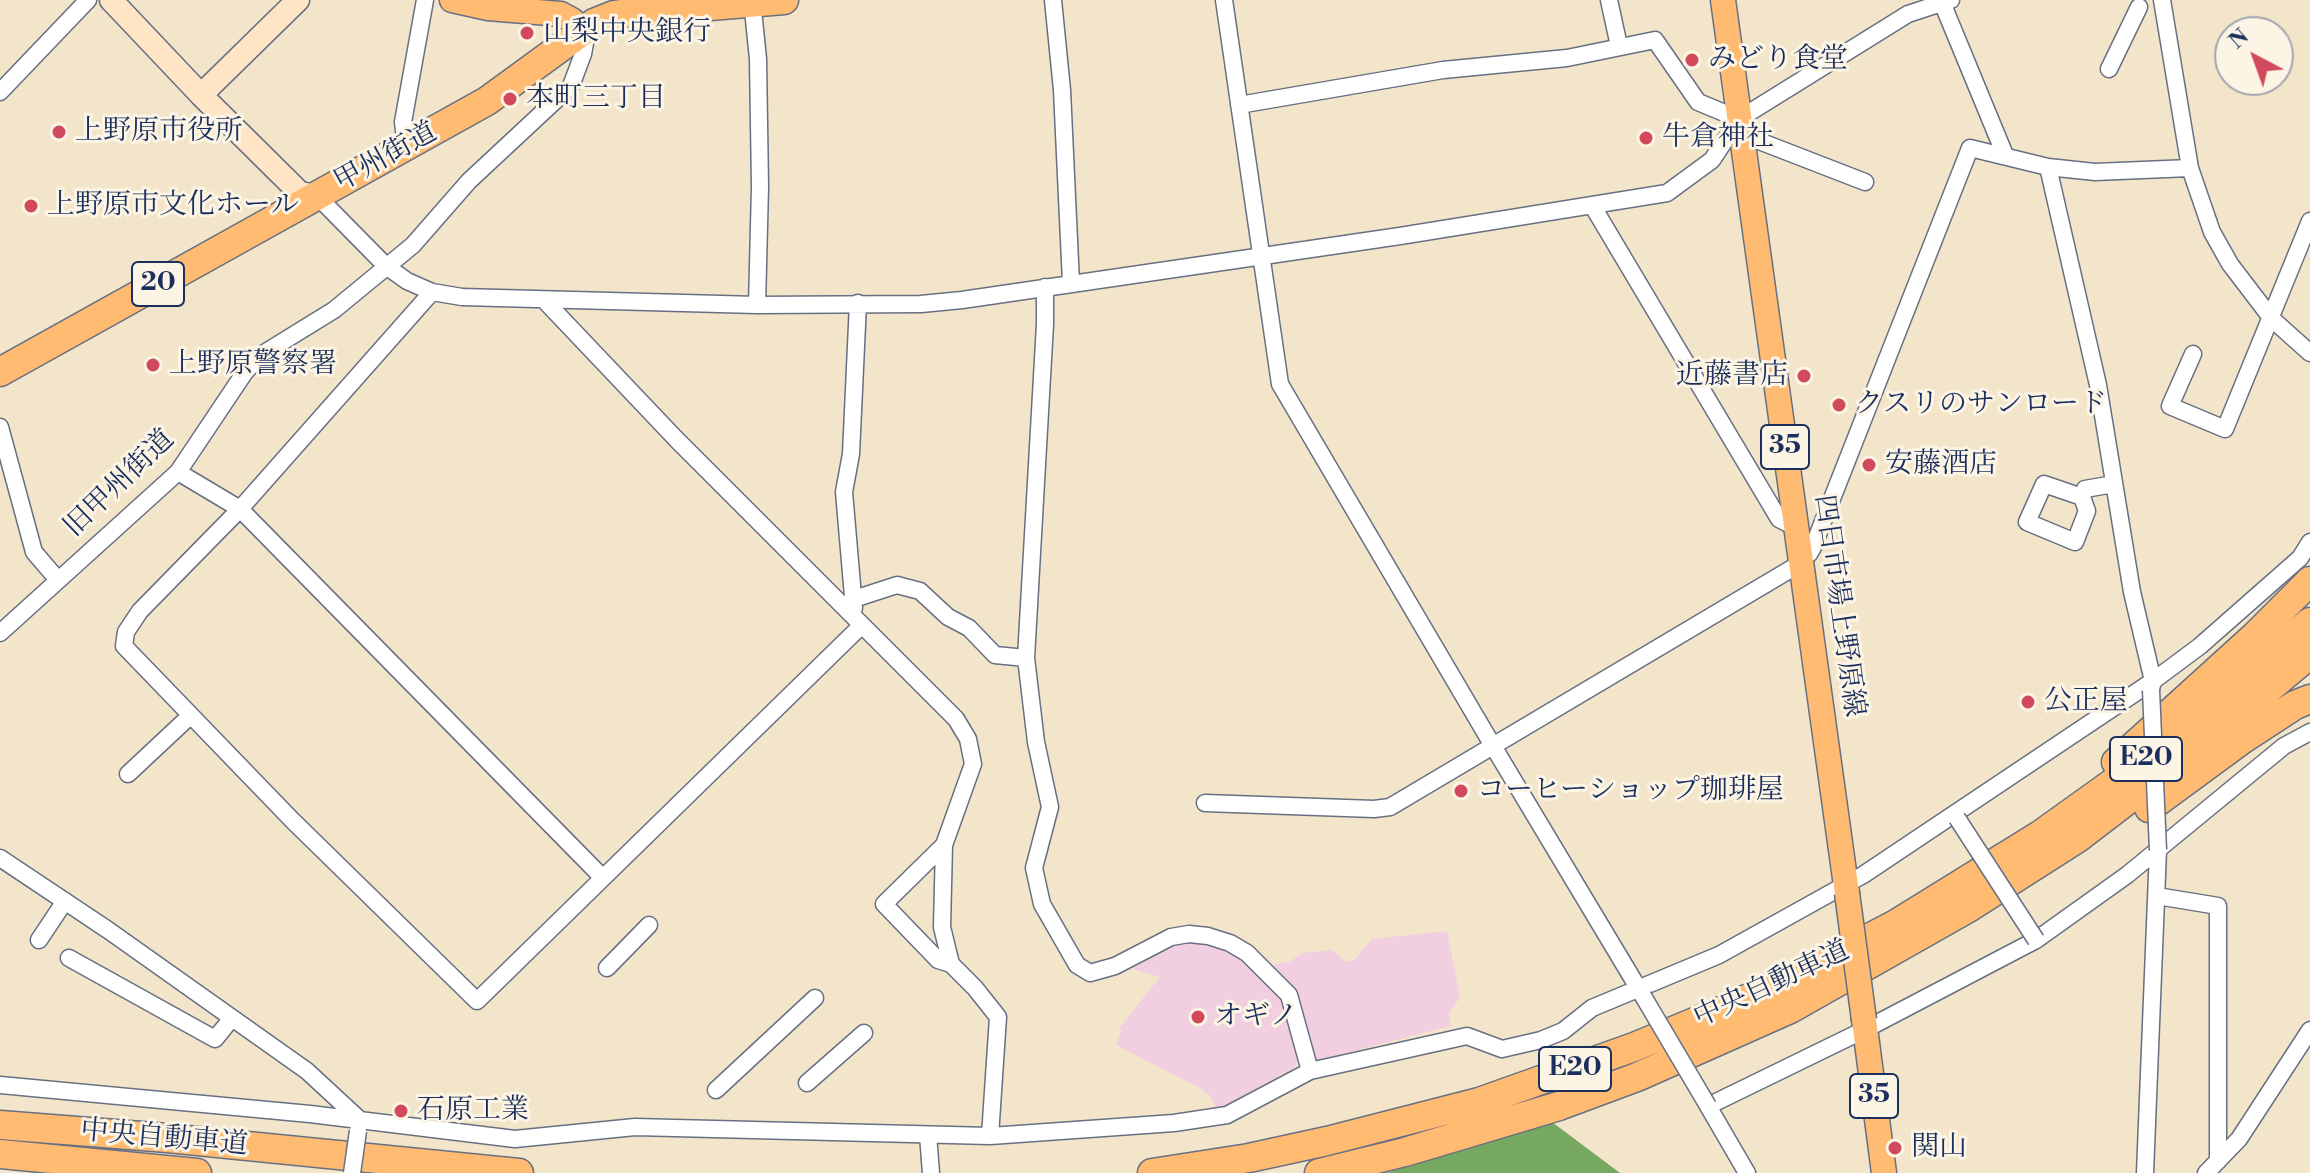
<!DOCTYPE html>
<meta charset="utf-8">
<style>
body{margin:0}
#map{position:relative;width:2310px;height:1173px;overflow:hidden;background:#f3e5c9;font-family:"Libre Bodoni",serif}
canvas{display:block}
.north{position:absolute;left:2214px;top:16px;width:80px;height:80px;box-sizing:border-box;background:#fcf5e5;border:2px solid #a2a6af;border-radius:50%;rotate:319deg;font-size:22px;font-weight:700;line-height:32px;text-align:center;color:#1b2f5e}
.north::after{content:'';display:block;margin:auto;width:28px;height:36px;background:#d1495b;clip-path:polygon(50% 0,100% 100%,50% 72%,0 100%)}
</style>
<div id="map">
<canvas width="2310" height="1173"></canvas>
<div class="north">N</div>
</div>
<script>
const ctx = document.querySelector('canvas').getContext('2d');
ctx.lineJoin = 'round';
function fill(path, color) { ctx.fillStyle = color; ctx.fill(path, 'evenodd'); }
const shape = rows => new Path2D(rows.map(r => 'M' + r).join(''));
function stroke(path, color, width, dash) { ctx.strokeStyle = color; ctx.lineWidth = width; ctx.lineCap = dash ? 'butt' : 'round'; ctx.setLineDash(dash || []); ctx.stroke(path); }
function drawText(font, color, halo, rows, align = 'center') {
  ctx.font = font + ' "Libre Bodoni","Noto Serif JP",serif'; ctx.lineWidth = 6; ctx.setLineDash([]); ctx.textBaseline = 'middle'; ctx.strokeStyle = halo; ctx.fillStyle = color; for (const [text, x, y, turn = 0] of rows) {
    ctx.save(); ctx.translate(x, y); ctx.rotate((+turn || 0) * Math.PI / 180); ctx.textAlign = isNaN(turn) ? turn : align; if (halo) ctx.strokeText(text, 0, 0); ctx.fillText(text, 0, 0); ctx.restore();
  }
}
const built = shape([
 [1447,931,1460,997,1449,1014,1451,1026,1315,1061,1301,1057,1293,1068,1217,1110,1209,1095,1200,1088,1116,1045,1121,1031,1119,1028,1160,977,1132,969,1176,943,1203,943,1236,952,1268,966,1291,961,1302,953,1332,950,1346,962,1354,960,1372,939]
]);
const forest = shape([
 [1552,1122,1620,1173,1386,1173]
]);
const street = shape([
 [752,0,758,59,760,187,757,305],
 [1053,0,1062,90,1071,283],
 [1224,0,1280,384,1493,746,1643,996],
 [1609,0,1619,46],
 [1941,0,2005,155],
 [2162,0,2190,168,2212,232,2230,264,2272,319,2310,353],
 [2109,69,2139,7],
 [0,92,88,0],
 [1239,105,1443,70,1567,58,1655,40,1698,102,1739,119],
 [1741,134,1865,182],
 [406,147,403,122,425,0],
 [2048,167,2098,385,2132,592,2153,681,2151,689],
 [317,196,386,266,407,281,432,292,462,297,757,305,921,304,962,300,1400,236,1667,193,1712,160,1739,119,1908,14,1951,0],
 [1592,205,1779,519,1795,527],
 [432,292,240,509,140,611,126,632,124,646,292,820,477,1001,861,626],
 [545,301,677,440,956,719,968,739,973,764,944,845,884,904,938,960,951,964,975,988,998,1017,990,1136],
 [2193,354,2170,406,2225,429,2310,221],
 [0,427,34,552,58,580],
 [178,472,240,509,603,878],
 [2082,497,2044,484,2027,522,2075,542,2087,511,2082,497,2085,489,2114,484],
 [1800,556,1809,554,1813,547,1970,148,2048,167,2095,172,2190,168],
 [854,599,897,585,920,591,948,617,969,628,995,655,1026,658,1036,742,1050,807,1034,868,1042,904,1077,965,1090,973,1115,966,1171,937,1189,934,1208,936,1230,943,1247,953,1289,995,1310,1071],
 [854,608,844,492,851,454,858,303],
 [0,633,178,472,245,372,261,355,334,310,413,245,469,181,571,86,583,54,585,43,583,31],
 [1026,658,1045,324,1045,287],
 [128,774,190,716],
 [1205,803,1374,809,1390,807,1801,563],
 [944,845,942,927,951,964],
 [0,858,108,930,307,1071,360,1120],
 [2157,896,2218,906,2218,1161],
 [39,940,65,901],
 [69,958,215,1039,232,1018],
 [607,968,649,925],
 [807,1083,864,1033],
 [0,1085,310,1114,515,1139,635,1127,990,1136,1174,1123,1227,1115,1310,1071,1467,1036,1502,1049,1541,1040,1563,1031,1592,1008,1719,955,1863,875,2153,681,2200,646,2300,558,2310,542],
 [716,1090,815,998],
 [928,1135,931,1173],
 [1747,1173,1708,1106,1866,1029,2036,940,2127,875,2284,746,2310,732],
 [2145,1173,2158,850],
 [2206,1173,2239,1139,2310,1030]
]);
const secondary = shape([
 [111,0,201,95,300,193,317,196],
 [201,95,298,0]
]);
const primary = shape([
 [452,0,488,8,561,14,572,20,583,31],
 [1723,0,1847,893],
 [1864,1020,1884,1173]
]);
const highway = shape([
 [0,372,487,101,594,23,614,15,636,12,784,0],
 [2116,762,2256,635,2310,581],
 [2149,808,2243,739,2295,705,2310,699],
 [0,1125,167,1138,519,1173],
 [0,1154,197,1173],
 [1152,1173,1249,1158,1327,1141,1479,1102,1634,1047,1719,1012,1806,971,1896,924,2040,835,2167,744,2310,622],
 [1319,1173,1405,1152,1559,1106,1637,1077,1790,1009,1970,907,2078,838,2228,723,2310,654]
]);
const streetBridge = shape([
 [2151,690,2158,850],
 [1957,818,2036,940],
 [1643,996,1708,1106],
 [352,1173,358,1131]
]);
const primaryBridge = shape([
 [1847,893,1864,1020]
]);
const markers = [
 [527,33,8,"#d1495b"],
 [1692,60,8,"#d1495b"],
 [510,99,8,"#d1495b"],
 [59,132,8,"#d1495b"],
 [1646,138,8,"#d1495b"],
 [31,206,8,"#d1495b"],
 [153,365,8,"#d1495b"],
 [1804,376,8,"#d1495b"],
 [1839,405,8,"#d1495b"],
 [1869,465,8,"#d1495b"],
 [2028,702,8,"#d1495b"],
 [1461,791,8,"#d1495b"],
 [1198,1017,8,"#d1495b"],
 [401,1111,8,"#d1495b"],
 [1895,1148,8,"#d1495b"]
];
const shields = [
 [158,284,52],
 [1785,447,48],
 [2146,759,72],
 [1575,1069,72],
 [1874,1096,48]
];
const shieldNames = [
 ["20",158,284],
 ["35",1785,447],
 ["E20",2146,759],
 ["E20",1575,1069],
 ["35",1874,1096]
];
const poiNames = [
 ["山梨中央銀行",543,33],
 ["みどり食堂",1708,60],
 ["本町三丁目",526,99],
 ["上野原市役所",75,132],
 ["牛倉神社",1662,138],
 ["上野原市文化ホール",47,206],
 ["上野原警察署",169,365],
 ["近藤書店",1788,376,"right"],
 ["クスリのサンロード",1855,405],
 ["安藤酒店",1885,465],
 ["公正屋",2044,702],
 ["コーヒーショップ珈琲屋",1477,791],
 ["オギノ",1214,1017],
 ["石原工業",417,1111],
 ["関山",1911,1148]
];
const streetNames = [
 ["甲州街道",386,158,-29],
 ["旧甲州街道",120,484,-44],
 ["四日市場上野原線",1838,606,82],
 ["中央自動車道",1772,985,-25],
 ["中央自動車道",164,1139,5]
];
fill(built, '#f2cfe0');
fill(forest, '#76a862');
stroke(street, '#676f83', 19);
stroke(secondary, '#676f83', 25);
stroke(primary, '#676f83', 27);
stroke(highway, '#676f83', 31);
stroke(street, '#fff', 16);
stroke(secondary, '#ffe4c6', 22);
stroke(primary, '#febb71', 24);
stroke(highway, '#febb71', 28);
stroke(streetBridge, '#676f83', 19, []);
stroke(primaryBridge, '#676f83', 27, []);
stroke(streetBridge, '#fff', 16);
stroke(primaryBridge, '#febb71', 24);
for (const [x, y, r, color] of markers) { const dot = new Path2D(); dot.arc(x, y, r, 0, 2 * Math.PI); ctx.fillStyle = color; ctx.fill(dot); stroke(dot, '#fcf5e5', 3); }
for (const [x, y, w] of shields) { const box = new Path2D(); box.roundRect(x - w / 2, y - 22, w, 44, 6); ctx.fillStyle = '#fcf5e5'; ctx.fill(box); stroke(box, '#1b2f5e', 2); }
drawText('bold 26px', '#1b2f5e', null, shieldNames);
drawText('28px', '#1b2f5e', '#fcf5e5', poiNames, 'left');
drawText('28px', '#1b2f5e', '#fcf5e5', streetNames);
</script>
